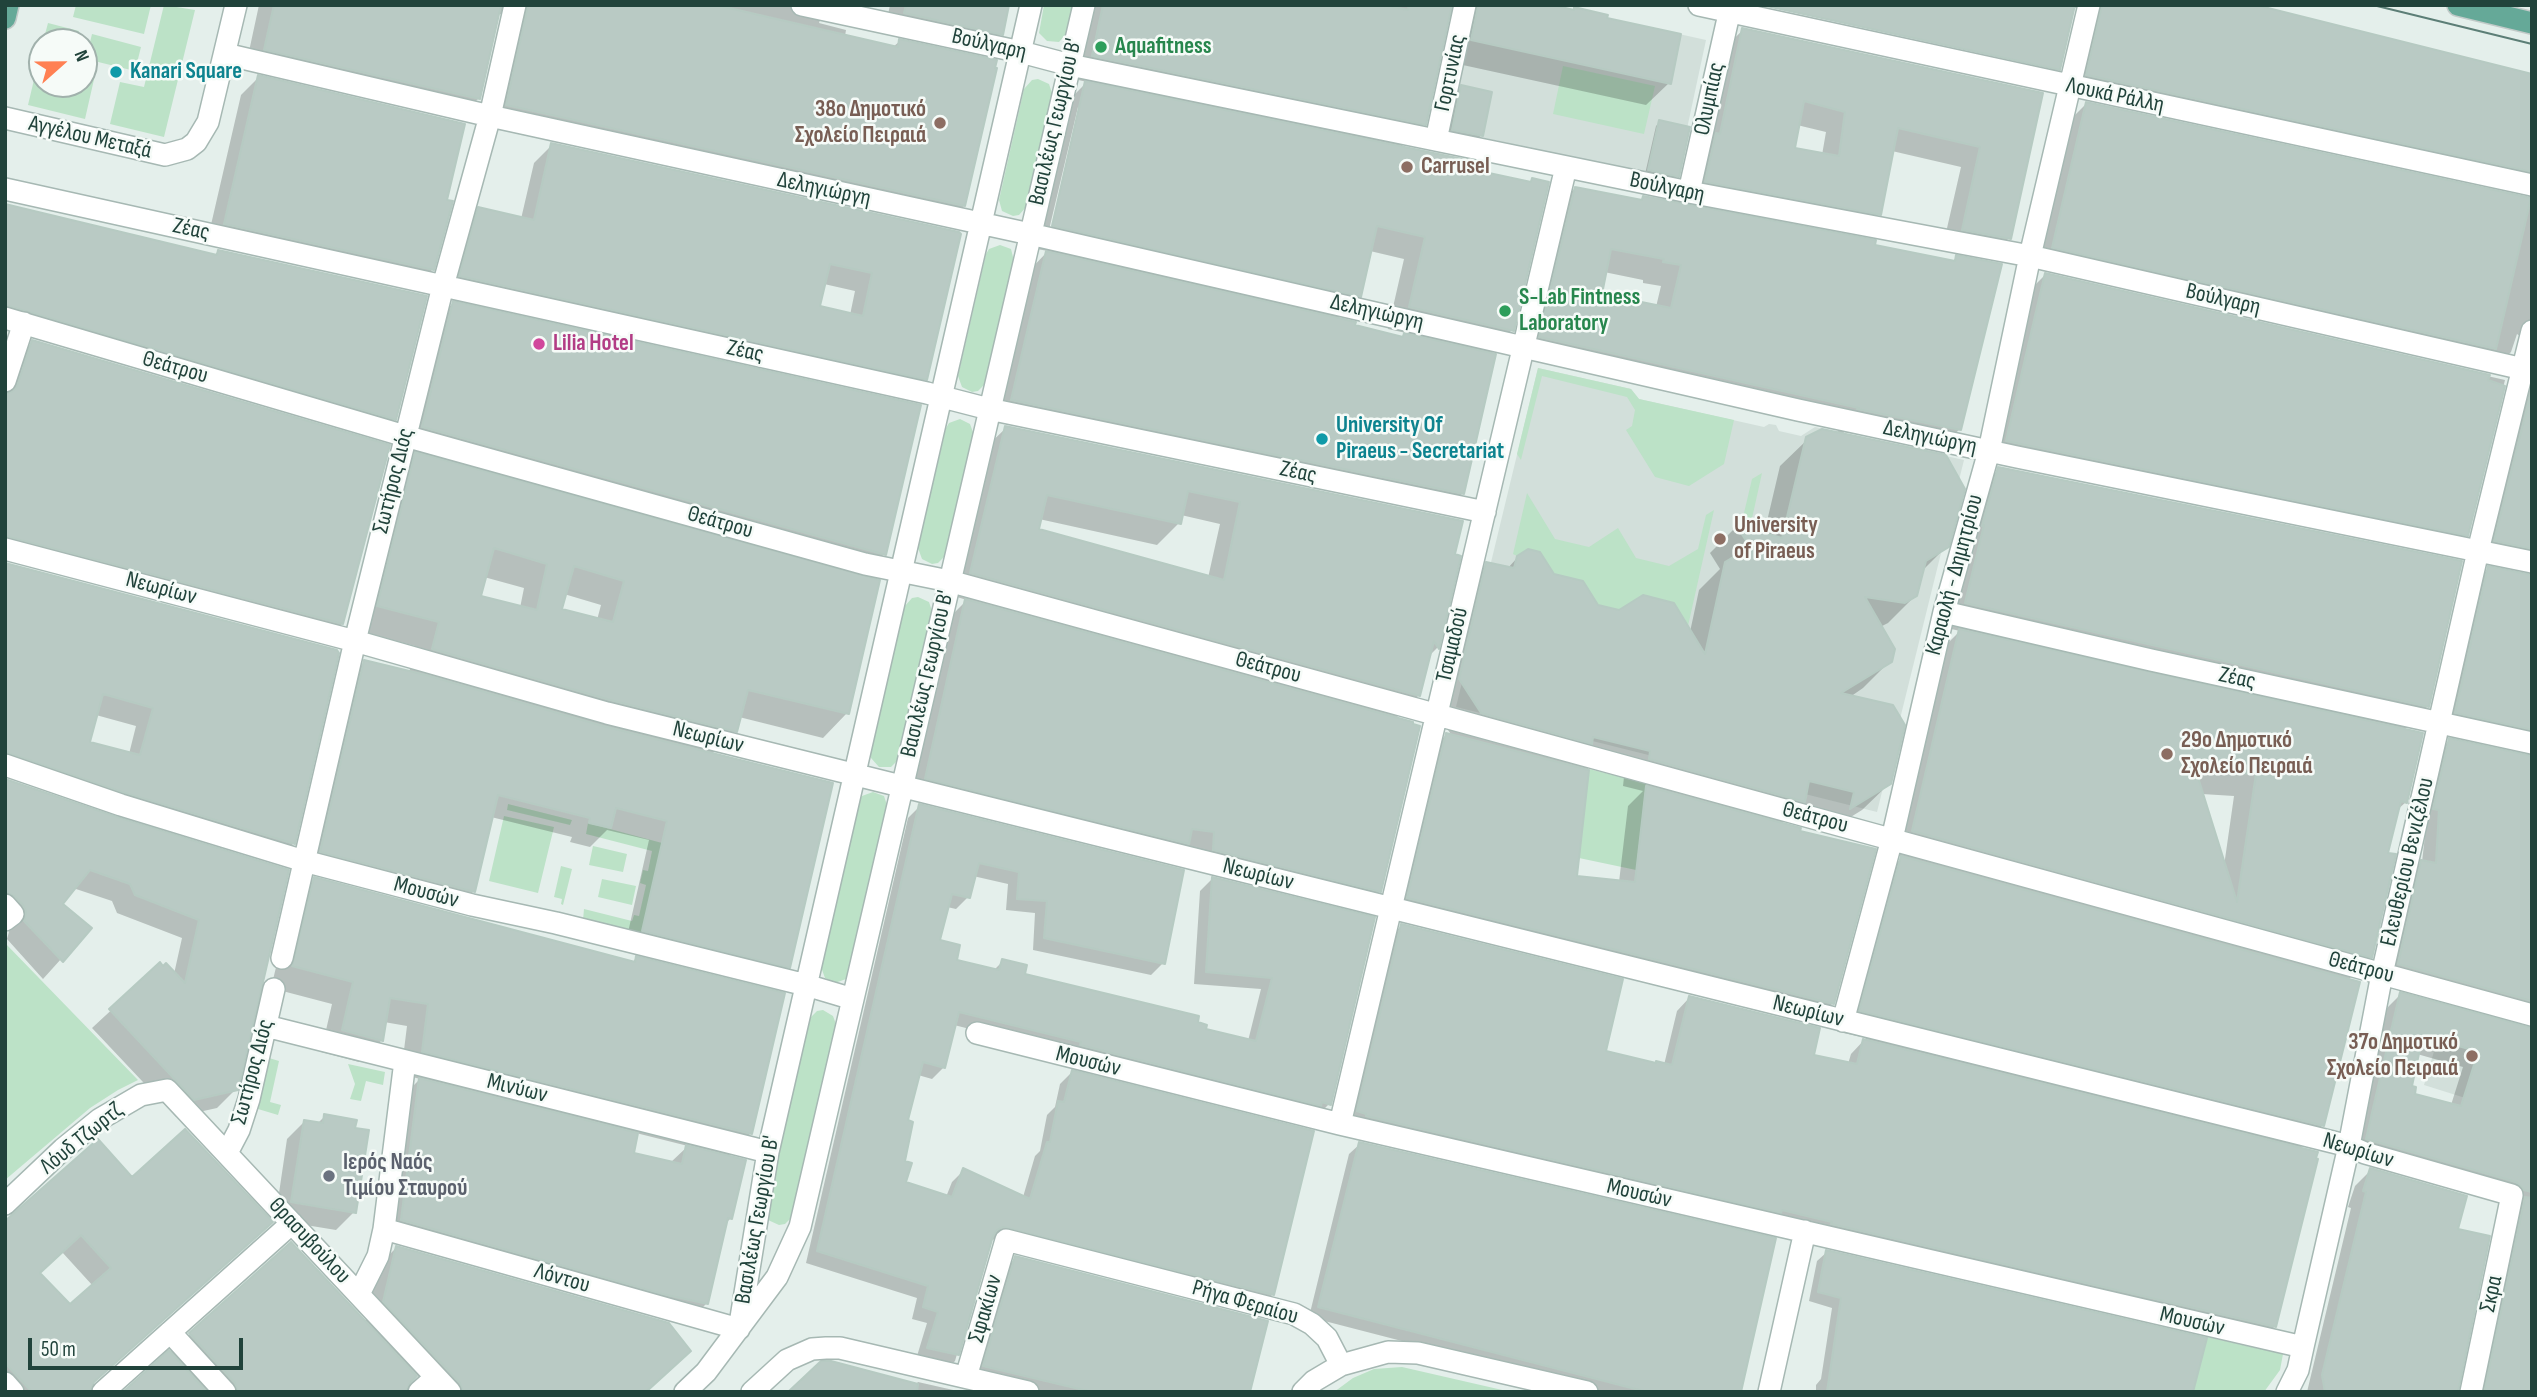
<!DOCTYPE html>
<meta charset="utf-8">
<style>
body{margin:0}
#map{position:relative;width:2537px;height:1397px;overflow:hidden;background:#e4efeb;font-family:"Sofia Sans Condensed",sans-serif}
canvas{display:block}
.frame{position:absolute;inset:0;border:7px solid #21433b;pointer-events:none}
.north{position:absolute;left:28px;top:28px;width:70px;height:70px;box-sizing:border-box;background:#f6fbf8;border:2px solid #a1b1ac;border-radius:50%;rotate:69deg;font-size:19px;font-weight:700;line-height:28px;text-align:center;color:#21433b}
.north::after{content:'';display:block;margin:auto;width:24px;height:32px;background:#ff8053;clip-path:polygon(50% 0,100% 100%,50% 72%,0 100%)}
.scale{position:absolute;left:28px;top:1338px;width:215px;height:32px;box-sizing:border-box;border:4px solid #21433b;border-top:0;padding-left:9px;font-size:21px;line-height:24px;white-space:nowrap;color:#21433b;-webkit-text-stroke:5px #f6fbf8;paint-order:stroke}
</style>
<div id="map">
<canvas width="2537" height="1397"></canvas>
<div class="frame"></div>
<div class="north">N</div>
<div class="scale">50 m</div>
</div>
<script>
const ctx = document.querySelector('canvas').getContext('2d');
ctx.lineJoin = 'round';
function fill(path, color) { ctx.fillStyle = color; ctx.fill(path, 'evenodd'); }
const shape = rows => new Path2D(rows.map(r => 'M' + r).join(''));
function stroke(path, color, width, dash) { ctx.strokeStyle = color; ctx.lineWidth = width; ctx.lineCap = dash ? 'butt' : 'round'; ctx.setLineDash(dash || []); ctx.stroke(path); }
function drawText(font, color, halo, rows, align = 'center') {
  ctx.font = font + ' "Sofia Sans Condensed",sans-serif'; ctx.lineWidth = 5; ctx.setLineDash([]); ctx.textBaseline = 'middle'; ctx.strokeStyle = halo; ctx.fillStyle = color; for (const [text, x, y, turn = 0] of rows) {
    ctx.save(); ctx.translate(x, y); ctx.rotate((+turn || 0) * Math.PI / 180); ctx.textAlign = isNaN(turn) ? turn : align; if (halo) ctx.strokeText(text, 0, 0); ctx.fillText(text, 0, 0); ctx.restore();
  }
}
const built = shape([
 [1476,5,1553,5,1573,10,1574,7,1608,15,1607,18,1706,40,1676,180,1449,130],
 [1538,368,1631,389,1639,399,1764,427,1769,424,1776,425,1779,431,1801,436,1815,427,1964,460,1877,812,1456,707],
 [2449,1001,2523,1022,2497,1108,2424,1085]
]);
const green = shape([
 [76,5,151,5,144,34,73,17],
 [164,5,195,10,164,137,110,124,120,82,144,87],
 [1044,5,1074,5,1067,33,1059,42,1047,41,1039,33],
 [48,23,79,31,77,42,43,42],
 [92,34,141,47,135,71,86,59],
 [42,46,42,84,84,84,84,72,95,75,85,119,28,105],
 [1563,66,1655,86,1644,134,1553,114],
 [1038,79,1049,84,1053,96,1027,206,1019,215,1013,216,1002,211,999,200,1024,89,1032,80],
 [1000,245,1011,249,1014,261,986,383,978,391,972,392,962,387,958,376,986,254,989,249],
 [1538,368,1631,389,1639,399,1734,420,1724,464,1689,486,1655,477,1626,430,1632,426,1635,410,1627,397,1542,376,1521,460,1517,454],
 [960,419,970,424,974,435,946,555,938,563,932,564,922,559,918,548,946,428,949,423],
 [1762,473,1751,523,1740,530,1752,479],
 [1527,493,1555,539,1589,547,1618,528,1636,558,1669,566,1698,549,1706,515,1714,510,1688,626,1674,603,1643,595,1619,610,1598,605,1583,581,1552,573,1544,575,1547,563,1540,552,1528,549,1517,556,1513,554],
 [918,597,929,602,933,614,899,759,891,767,879,767,871,758,870,752,904,607,912,598],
 [1589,769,1646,783,1636,870,1579,858],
 [873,792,884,796,888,808,849,973,846,979,835,983,825,978,821,967,859,801,862,796],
 [508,804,572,820,570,825,507,810],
 [504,816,554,827,538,893,489,881],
 [588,823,662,843,641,936,583,920,584,909,632,921,634,915,639,916,646,885,640,883,643,870,648,871,652,851,586,834],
 [593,846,627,854,623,872,589,865],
 [561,866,572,869,563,905,561,904,562,899,554,897],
 [602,879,636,886,632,905,598,897],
 [5,943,138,1080,118,1090,90,1108,5,1180],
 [823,1010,833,1016,837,1027,793,1216,785,1224,779,1225,768,1220,765,1209,808,1020,817,1011],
 [269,1058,279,1061,270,1102,281,1105,278,1115,258,1109],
 [348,1064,385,1072,383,1085,366,1081,361,1101,350,1099,355,1084],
 [2207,1337,2283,1354,2280,1370,2264,1392,2193,1392],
 [1402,1367,1511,1392,1334,1392,1353,1378,1374,1369]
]);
const shadow = shape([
 [259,5,849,5,832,22,820,20,819,23,846,30,845,36,893,47,900,41,964,206,943,226,486,125,504,16,498,13,479,98,458,119,245,70],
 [890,5,1008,5,1001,34,980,54,884,34],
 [1087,5,1544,5,1572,11,1575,9,1605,19,1669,83,1646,105,1449,62,1452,18,1447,16,1424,124,1400,148,1473,171,1529,184,1533,180,1512,330,1488,354,1463,493,1442,514,991,421,1026,274,1048,251,1031,248,1063,106,1087,82,1070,78],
 [1078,107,1081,107,1052,234,1048,234],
 [1370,251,1404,259,1388,329,1406,333,1401,338,1353,326,1336,319,1360,296],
 [1739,5,1754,5,2050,69,2050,66,1771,5,2247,5,2532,76,2532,1392,2473,1392,2511,1207,2499,1198,2351,1155,2385,1010,2401,994,2528,1029,2526,1022,2383,980,2406,878,2422,862,2434,756,2450,740,2528,757,2526,750,2440,728,2473,584,2489,568,2529,576,2529,573,2519,565,2479,556,2517,402,2529,390,2529,343,2517,334,2511,352,2495,368,2037,263,2070,120,2086,104,2529,200,2529,197,2519,188,2071,91,2086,17,2076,8,2073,8,2059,69,2043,85],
 [2417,1054,2463,1067,2451,1105,2413,1095,2410,1088],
 [1743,30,2041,94,2009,238,1989,259,1942,250,1961,167,1892,151,1879,214,1859,234,1685,202,1722,50],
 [1797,125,1826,132,1822,155,1792,149],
 [259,77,432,270,414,288,207,242,241,95],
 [1462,87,1481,135,1477,140,1449,134,1458,91],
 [1660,122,1677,176,1673,180,1645,174,1656,126],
 [552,145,958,234,925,379,907,397,443,294,461,227,479,209,521,219,534,163],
 [824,284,855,291,850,315,818,308],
 [1575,188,1640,201,1644,198,1952,262,1957,257,1960,429,1938,450,1844,432,1843,435,1947,546,1921,572,1916,595,1888,623,1880,627,1890,661,1863,688,1850,697,1890,783,1862,810,1825,833,1828,819,1794,811,1781,824,1832,1004,1814,1022,1389,917,1428,753,1446,735,1452,736,1433,707,1460,590,1487,564,1507,569,1518,557,1553,575,1596,606,1690,632,1699,590,1720,569,1710,553,1736,527,1764,534,1780,466,1808,439,1836,433,1840,429,1519,358,1554,210],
 [1604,272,1643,280,1643,283,1661,286,1656,307,1600,295],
 [1588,768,1624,777,1623,786,1643,791,1628,806,1619,882,1575,878],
 [5,206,214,256,218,251,395,419,377,437,5,327],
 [2045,275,2505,380,2467,535,2447,554,1987,460,2026,294],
 [453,303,884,554,861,577,847,713,823,738,739,717,735,731,712,754,789,966,769,985,624,950,649,840,607,830,590,847,570,842,572,837,491,817,474,891,454,911,302,871,345,681,365,662,409,673,415,646,354,630,391,479,417,453,401,448,432,325],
 [484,577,524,588,520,608,479,597],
 [564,594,601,605,597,620,560,610],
 [33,342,342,624,324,642,5,558,5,388,15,360],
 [1006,428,1459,557,1437,648,1428,657,1418,696,1395,719,1380,891,1360,911,1194,870,1195,852,1181,850,1167,863,906,798,946,621,967,600,950,595,984,449],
 [1181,515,1220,524,1208,578,1037,530,1039,519,1157,545,1179,523],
 [1999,469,2428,706,2404,730,2406,802,2396,811,2386,854,2371,957,2348,980,2323,1125,2299,1149,2275,1326,2262,1340,1345,1124,1388,939,1401,926,1604,1052,1655,1065,1664,1065,1677,1011,1690,997,1812,1057,1848,1064,1851,1054,1866,1038,1839,1032,1880,879,1903,857,1891,853,1938,653,1960,631,1943,627,1975,493],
 [2202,794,2234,796,2224,866],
 [5,564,337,653,293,844,275,862,5,775],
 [96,715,136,726,129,754,88,743],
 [5,781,116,819,287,871,236,1089,217,1108,176,1117,92,1028,160,965,174,974,182,938,117,913,112,901,73,888,60,904,89,928,43,979,7,939,9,932,5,924],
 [920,806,1163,963,1151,975,1033,950,1035,913,1006,910,1008,884,973,876,968,897,956,909,947,907,938,941,955,961,993,971,1003,961,1023,975,1195,1023,1204,1030,1248,1041,1261,989,1194,984,1200,891,1212,879,1373,919,1329,1104,1317,1116,954,1025,944,1067,932,1079,918,1075,906,1121,903,1162,904,1183,946,1197,952,1182,964,1170,1023,1197,1035,1156,1040,1151,1047,1115,1055,1107,1060,1084,1072,1072,1273,1294,1261,1306,991,1239,955,1361,943,1373,914,1366,927,1323,912,1319,917,1298,806,1263,908,818],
 [315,879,632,963,636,958,750,1134,727,1157,731,1218,725,1224,707,1303,687,1323,641,1313,382,1240,399,1100,420,1079,401,1074,407,1026,384,1022,382,1040,359,1062,321,1052,332,1004,271,988,292,901],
 [636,1133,688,1146,670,1163,632,1154],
 [325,1116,354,1212,336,1230,275,1220,287,1139,305,1121,317,1124],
 [1360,1144,1739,1392,1599,1392,1309,1317,1349,1154],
 [2371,1170,2455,1230,2457,1392,2307,1392,2351,1208,2348,1207,2355,1186],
 [132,1180,271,1222,92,1384,89,1392,5,1392,5,1225],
 [62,1252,93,1286,70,1306,38,1274],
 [291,1244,365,1323,378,1266,396,1248,645,1392,433,1392,416,1374,405,1386,405,1392,126,1392],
 [1827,1252,2191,1392,1816,1392,1816,1385,1821,1379,1832,1308,1809,1301,1817,1261],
 [1016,1258,1249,1392,1012,1392,970,1381,1002,1271],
 [918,1382,962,1392,790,1392,915,1385]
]);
const building = shape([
 [274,5,501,5,480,99,264,50,274,5],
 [528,5,716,5,898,47,899,39,997,60,995,68,997,68,965,206,506,105,528,5],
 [906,5,1009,5,1003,35,904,13,906,5],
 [1103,5,1384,5,1408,10,1409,5,1452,5,1426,125,1092,56,1103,5],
 [1478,5,1553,5,1574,10,1574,7,1608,15,1607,18,1681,34,1671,84,1471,40,1478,5],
 [1762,5,2075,5,2060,70,1762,5],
 [2102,5,2256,5,2532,74,2532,172,2086,75,2102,5],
 [1742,28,2043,93,2011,239,1962,230,1980,147,1898,128,1881,215,1705,182,1716,133,1720,134,1742,28],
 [1804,101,1845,112,1839,156,1795,148,1804,101],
 [258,75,465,124,447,200,453,201,434,270,224,224,258,75],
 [1085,81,1477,162,1475,170,1531,182,1532,178,1549,182,1514,331,1409,307,1425,237,1377,226,1361,297,1052,226,1085,81],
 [1461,85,1492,92,1483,136,1452,130,1461,85],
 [2086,102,2531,198,2496,349,2052,248,2086,102],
 [1659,120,1690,127,1679,177,1648,170,1659,120],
 [551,143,959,232,961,234,927,380,459,276,478,207,534,220,551,143],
 [830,264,872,273,863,316,820,306,830,264],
 [1575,187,1642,200,1643,196,1876,240,1875,245,1955,261,1956,255,2002,264,1961,430,1857,409,1859,408,1539,337,1575,187],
 [1611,249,1664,259,1663,262,1681,265,1671,308,1602,294,1611,249],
 [5,204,217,255,218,250,427,296,396,420,5,305,5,204],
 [1046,251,1356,322,1355,325,1403,337,1404,333,1496,354,1464,494,1011,400,1046,251],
 [2045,273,2490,375,2488,380,2505,386,2468,536,2006,441,2045,273],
 [453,301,921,405,886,555,422,427,453,301],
 [32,340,390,445,343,624,5,536,5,394,13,391,17,386,32,340],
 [2531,392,2532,392,2532,549,2494,541,2531,392],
 [1005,426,1463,521,1455,554,1461,556,1439,649,1434,641,1420,696,970,573,1005,426],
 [1188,491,1240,502,1224,580,1039,529,1047,495,1181,524,1188,491],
 [1822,429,1946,455,1965,489,1949,547,1926,561,1917,596,1905,603,1865,597,1895,649,1892,662,1841,693,1893,705,1905,725,1891,784,1850,809,1854,792,1809,781,1805,802,1649,759,1650,751,1593,737,1592,744,1481,713,1459,679,1486,562,1514,568,1517,556,1528,549,1540,552,1554,574,1583,581,1598,605,1619,610,1643,595,1674,603,1705,654,1725,562,1750,547,1736,525,1782,538,1806,437,1822,429],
 [415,452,880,580,849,714,748,690,737,732,610,700,432,649,439,622,377,606,415,452],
 [494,548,547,564,537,610,481,596,494,548],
 [574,566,624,581,613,622,562,609,574,566],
 [1998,467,2462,561,2429,707,1965,603,1984,525,1982,526,1998,467],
 [5,563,337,650,339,653,295,844,125,793,5,752,5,563],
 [103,694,153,708,140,755,90,742,103,694],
 [2488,566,2532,575,2532,730,2455,713,2488,566],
 [965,599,1413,722,1413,724,1420,726,1381,892,1213,850,1214,832,1192,829,1189,844,925,779,965,599],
 [1959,629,2423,733,2407,803,2401,801,2388,853,2396,854,2372,958,1912,831,1959,629],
 [2196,771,2256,774,2237,902,2196,771],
 [364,660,426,675,603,726,833,783,790,968,642,931,667,821,616,808,611,828,589,823,590,818,498,795,475,892,320,852,364,660],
 [1446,733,1589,770,1577,876,1635,882,1646,786,1801,828,1800,831,1876,849,1834,1004,1407,898,1446,733],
 [2449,738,2532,756,2532,1001,2398,964,2421,860,2436,863,2439,810,2433,809,2449,738],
 [5,779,117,817,289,870,238,1090,194,1100,109,1009,160,962,163,966,166,963,185,983,199,920,135,895,130,884,90,870,63,904,92,928,63,962,24,921,26,912,23,905,14,896,5,892,5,779],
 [919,804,1184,870,1165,964,1044,938,1047,901,1017,899,1019,872,979,863,970,898,952,894,940,940,960,945,957,960,999,970,1002,959,1027,965,1025,974,1199,1016,1198,1022,1207,1025,1206,1029,1256,1041,1272,978,1206,972,1212,877,1375,917,1331,1105,1322,1102,1321,1106,1080,1045,1081,1042,959,1012,945,1068,923,1062,908,1120,913,1122,905,1161,912,1163,906,1182,952,1197,963,1168,1030,1199,1047,1142,1050,1142,1058,1101,1064,1102,1072,1070,1314,1131,1274,1295,1003,1227,997,1230,993,1236,959,1355,927,1348,938,1312,923,1307,928,1286,817,1251,919,804],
 [1901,856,2360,982,2324,1126,1859,1011,1901,856],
 [314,877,635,962,636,956,785,993,752,1134,422,1052,428,1004,390,998,383,1041,342,1030,353,982,292,966,314,877],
 [1401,924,1623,979,1606,1051,1656,1063,1656,1061,1672,1065,1689,996,1820,1028,1814,1055,1857,1064,1863,1039,2318,1152,2316,1158,2318,1159,2276,1327,1831,1224,1832,1222,1782,1210,1781,1213,1366,1116,1366,1114,1357,1111,1401,924],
 [2400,992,2532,1028,2532,1192,2524,1190,2516,1182,2366,1139,2400,992],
 [2423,1035,2478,1052,2461,1106,2415,1094,2416,1087,2412,1086,2423,1035],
 [419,1078,638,1133,634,1153,682,1164,686,1145,746,1160,732,1219,728,1218,708,1304,662,1294,401,1220,419,1078],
 [324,1114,357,1120,355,1128,369,1130,356,1213,291,1202,304,1120,323,1123,324,1114],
 [185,1129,273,1222,94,1382,90,1392,32,1392,5,1363,5,1221,98,1139,132,1177,185,1129],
 [81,1235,111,1268,70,1304,40,1273,81,1235],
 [1359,1142,1776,1238,1741,1392,1647,1392,1318,1307,1359,1142],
 [2370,1168,2467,1196,2458,1229,2490,1236,2458,1392,2325,1392,2322,1375,2366,1192,2363,1191,2370,1168],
 [2525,1197,2532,1198,2532,1392,2484,1392,2525,1197],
 [291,1242,417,1376,410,1383,406,1392,238,1392,235,1383,189,1333,291,1242],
 [396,1246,669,1323,691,1351,646,1392,463,1392,460,1383,383,1302,396,1246],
 [1826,1250,2207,1338,2193,1392,1827,1392,1841,1298,1818,1292,1826,1250],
 [1015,1256,1268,1321,1250,1392,1092,1392,983,1366,1015,1256],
 [169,1350,207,1392,123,1392,169,1350],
 [821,1361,831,1361,918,1384,917,1392,788,1392,821,1361]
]);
const minor = shape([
 [802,5,1021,52,1070,65,1689,192,2030,256,2532,371],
 [1699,5,2532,185],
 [225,54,490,116,1030,234,1798,410,2017,457,2532,562],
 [5,118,165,155,187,149,196,142,208,122,236,5],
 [1436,140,1465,5],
 [5,189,927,393,989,409,1485,512],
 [1689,192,1731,5],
 [5,318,405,436,865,564,949,581,2532,1015],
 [5,381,24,323],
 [5,549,355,641,607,713,2349,1146,2365,1153,2512,1195,2471,1392],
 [1944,612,2151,660,2532,743],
 [5,765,121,805,304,861,472,905,556,923,806,985,853,999],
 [5,905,13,914,5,920],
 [282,958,355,641,443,286,490,116,515,5],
 [1843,1021,1892,839,1944,612,1989,451,2030,256,2089,5],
 [266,1026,768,1152],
 [977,1033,1340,1124,2303,1347],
 [1340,1124,1566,167],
 [227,1153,239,1130,249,1099,274,989],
 [5,1204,63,1149,100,1119,141,1095,167,1090,450,1392],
 [384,1229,739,1329],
 [359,1294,378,1256,384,1229,405,1061],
 [740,1324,768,1152,1031,5],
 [170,1332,225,1392],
 [966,1377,1006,1240,1294,1314,1312,1324,1327,1338,1341,1365],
 [5,1383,13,1392],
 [103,1392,292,1223],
 [419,1392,436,1377],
 [685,1392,706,1372,777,1277,800,1227,1084,5],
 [752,1392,787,1360,812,1349,826,1348,840,1348,1028,1392],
 [1303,1392,1314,1381,1341,1365,1388,1352,1418,1353,1587,1392],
 [1769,1392,1805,1231],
 [2287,1392,2298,1370,2303,1347,2349,1146,2382,974,2478,551,2532,331]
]);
const major = shape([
 [2458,5,2532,23],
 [5,18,8,5]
]);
const tram = shape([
 [2373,5,2532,44]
]);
const markers = [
 [1101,47,7,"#2e9e5b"],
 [116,72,7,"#0f9aa8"],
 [940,123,7,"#8d6e63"],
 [1407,167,7,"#8d6e63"],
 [1505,311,7,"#2e9e5b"],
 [539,344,7,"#d1479c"],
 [1322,439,7,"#0f9aa8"],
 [1720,539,7,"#8d6e63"],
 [2167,754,7,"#8d6e63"],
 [2472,1056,7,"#8d6e63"],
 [329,1176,7,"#6b7280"]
];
const streetNames = [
 ["Βούλγαρη",989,45,13],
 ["Γορτυνίας",1451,73,-78],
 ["Λουκά Ράλλη",2115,96,12],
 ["Ολυμπίας",1710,99,-78],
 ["Βασιλέως Γεωργίου Β'",1056,122,-77],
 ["Αγγέλου Μεταξά",90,138,13],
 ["Βούλγαρη",1667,188,12],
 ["Δεληγιώργη",824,190,12],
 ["Ζέας",191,230,12],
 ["Βούλγαρη",2223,300,13],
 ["Δεληγιώργη",1377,313,13],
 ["Ζέας",745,352,12],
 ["Θεάτρου",175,368,16],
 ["Δεληγιώργη",1930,438,12],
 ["Ζέας",1298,473,12],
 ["Σωτήρος Διός",394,481,-76],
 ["Θεάτρου",720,523,16],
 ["Καραολή - Δημητρίου",1955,575,-75],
 ["Νεωρίων",161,589,15],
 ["Τσαμαδού",1453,645,-77],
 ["Θεάτρου",1268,668,15],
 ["Βασιλέως Γεωργίου Β'",928,674,-77],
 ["Ζέας",2237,679,12],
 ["Νεωρίων",708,738,14],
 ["Θεάτρου",1815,818,15],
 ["Ελευθερίου Βενιζέλου",2408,862,-77],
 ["Νεωρίων",1258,875,14],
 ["Μουσών",426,893,15],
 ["Θεάτρου",2361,968,15],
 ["Νεωρίων",1808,1012,14],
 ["Μουσών",1088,1062,14],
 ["Σωτήρος Διός",253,1072,-75],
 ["Μινύων",517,1089,14],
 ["Λόυδ Τζωρτζ",82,1139,-39],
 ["Νεωρίων",2358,1151,17],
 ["Μουσών",1639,1194,13],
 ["Βασιλέως Γεωργίου Β'",758,1220,-80],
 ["Θρασυβούλου",309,1241,47],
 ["Λόντου",562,1279,16],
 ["Σκρα",2492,1294,-78],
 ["Ρήγα Φεραίου",1245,1303,16],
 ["Σφακίων",986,1309,-74],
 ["Μουσών",2192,1322,13]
];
const leisureNames = [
 ["Aquafitness",1115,47],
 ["S-Lab Fintness",1519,298],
 ["Laboratory",1519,324]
];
const cultureNames = [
 ["Kanari Square",130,72],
 ["University Of",1336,426],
 ["Piraeus - Secretariat",1336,452]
];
const educationNames = [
 ["38ο Δημοτικό",926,110,"right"],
 ["Σχολείο Πειραιά",926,136,"right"],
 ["Carrusel",1421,167],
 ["University",1734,526],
 ["of Piraeus",1734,552],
 ["29ο Δημοτικό",2181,741],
 ["Σχολείο Πειραιά",2181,767],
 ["37ο Δημοτικό",2458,1043,"right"],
 ["Σχολείο Πειραιά",2458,1069,"right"]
];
const hotelNames = [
 ["Lilia Hotel",553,344]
];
const worshipNames = [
 ["Ιερός Ναός",343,1163],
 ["Τιμίου Σταυρού",343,1189]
];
fill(built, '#d2dfda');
fill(green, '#bce2c7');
fill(shadow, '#0003');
fill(building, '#b9cac4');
stroke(building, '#b6cac2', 2);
stroke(minor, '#a6b8b3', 24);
stroke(major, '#c1cac8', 24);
stroke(minor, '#fff', 21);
stroke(major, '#65a998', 21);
stroke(tram, '#5c7e76', 2);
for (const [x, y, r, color] of markers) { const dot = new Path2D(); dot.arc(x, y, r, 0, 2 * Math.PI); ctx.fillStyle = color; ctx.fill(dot); stroke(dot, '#f6fbf8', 2.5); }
drawText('23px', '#21433b', '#f6fbf8', streetNames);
drawText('bold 23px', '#27864d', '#f6fbf8', leisureNames, 'left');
drawText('bold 23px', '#0d838f', '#f6fbf8', cultureNames, 'left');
drawText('bold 23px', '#785e54', '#f6fbf8', educationNames, 'left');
drawText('bold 23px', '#b23c85', '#f6fbf8', hotelNames, 'left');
drawText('bold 23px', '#5b616d', '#f6fbf8', worshipNames, 'left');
</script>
